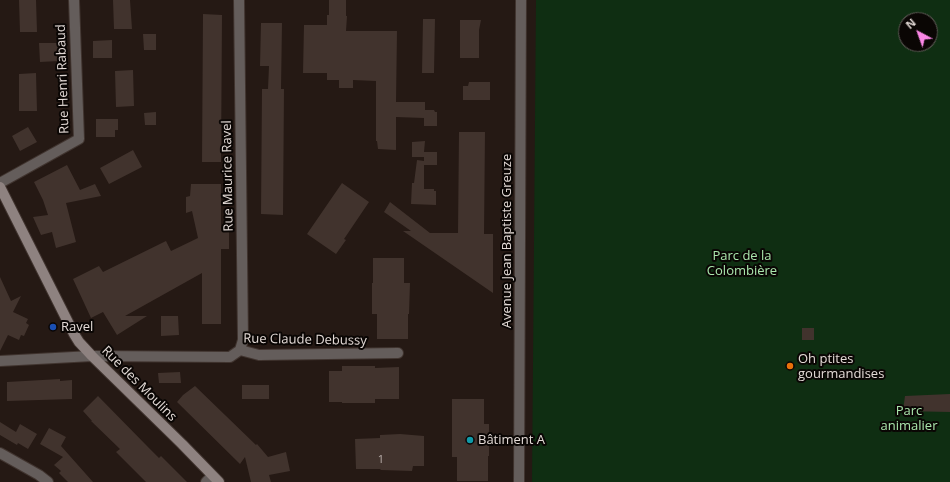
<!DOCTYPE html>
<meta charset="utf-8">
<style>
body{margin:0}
#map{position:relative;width:950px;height:482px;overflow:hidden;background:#251914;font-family:"Open Sans",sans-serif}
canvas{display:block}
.north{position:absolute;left:898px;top:12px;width:40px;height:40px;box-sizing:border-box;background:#0a0604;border:1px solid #615b58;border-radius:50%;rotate:319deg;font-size:11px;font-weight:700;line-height:16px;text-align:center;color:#e3dad6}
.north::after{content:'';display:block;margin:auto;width:14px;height:18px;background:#fb87e6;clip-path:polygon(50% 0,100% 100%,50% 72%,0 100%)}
</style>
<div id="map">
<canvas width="950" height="482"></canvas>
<div class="north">N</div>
</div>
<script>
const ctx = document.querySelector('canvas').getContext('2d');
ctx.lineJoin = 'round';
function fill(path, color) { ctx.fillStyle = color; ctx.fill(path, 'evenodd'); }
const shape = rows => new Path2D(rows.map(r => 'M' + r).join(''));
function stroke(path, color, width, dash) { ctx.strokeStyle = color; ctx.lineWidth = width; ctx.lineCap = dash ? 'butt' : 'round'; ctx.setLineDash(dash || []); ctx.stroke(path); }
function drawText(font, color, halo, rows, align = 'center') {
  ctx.font = font + ' "Open Sans",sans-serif'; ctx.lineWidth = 4; ctx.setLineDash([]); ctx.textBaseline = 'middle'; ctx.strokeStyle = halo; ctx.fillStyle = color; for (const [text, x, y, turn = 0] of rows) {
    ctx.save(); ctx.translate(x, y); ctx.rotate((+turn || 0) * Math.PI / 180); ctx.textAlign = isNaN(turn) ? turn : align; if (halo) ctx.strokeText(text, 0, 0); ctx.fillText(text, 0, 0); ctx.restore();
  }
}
const green = shape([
 [536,0,950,0,950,482,532,482],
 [906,20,930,20,930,44,906,44]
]);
const building = shape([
 [19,0,36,0,37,32,20,32],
 [113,0,130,0,132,29,114,29],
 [329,0,346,0,346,16,347,16,346,31,397,31,396,102,425,102,425,110,434,110,435,112,437,112,437,126,424,126,424,118,396,117,396,150,378,149,377,141,376,141,376,81,353,80,353,88,339,88,339,80,327,80,327,73,303,73,304,25,327,25,327,15,329,15],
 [203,14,222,15,221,162,202,162],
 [423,19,435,19,434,73,422,73],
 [460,20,481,20,479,30,479,58,460,58],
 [261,23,282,23,281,89,284,89,283,215,261,214,262,89,268,89,269,66,260,66],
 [143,34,156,34,156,50,144,50],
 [112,40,112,58,93,58,93,41],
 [39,43,58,43,59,61,40,62],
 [133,70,134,106,116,107,115,71],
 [36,73,37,111,19,111,19,74],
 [469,82,490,82,490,100,463,100,463,86,468,86],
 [156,112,156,125,145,125,144,113],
 [96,119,118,119,118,130,115,130,115,137,96,137],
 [28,127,37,142,20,151,12,136],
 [459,132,485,132,484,234,493,234,493,293,403,231,411,231,384,212,390,202,430,233,458,233],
 [425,141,424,152,437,152,437,165,424,165,424,189,434,189,434,191,436,191,436,205,411,204,412,183,414,183,417,160,424,161,424,157,412,157,412,142],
 [133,150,142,167,109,184,100,168],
 [67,165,80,190,95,184,101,196,66,203,76,242,56,248,52,232,41,235,33,217,48,215,43,200,34,182],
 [342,183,369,202,344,239,346,240,336,254,307,234],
 [191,184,221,184,221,231,229,231,229,249,221,249,221,324,202,324,202,273,125,316,147,316,117,335,103,312,91,318,73,279,99,266,103,272,166,241,171,251,198,238,192,211,186,213,186,197,190,196],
 [373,258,404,258,404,283,410,283,409,314,408,314,408,339,377,339,377,314,372,314,372,283,373,283],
 [0,277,11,301,21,296,13,312,28,319,26,323,29,325,24,336,21,335,19,340,8,335,0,351],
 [161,316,178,316,179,335,161,336],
 [802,328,814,328,814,340,802,340],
 [342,366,375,366,375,368,399,367,399,399,375,399,375,403,342,403,342,402,329,402,329,371,342,371],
 [180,372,181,383,159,383,158,373],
 [60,379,60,381,72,380,72,399,7,401,7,382],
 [242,385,269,385,269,399,242,399],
 [195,386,256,445,257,444,268,457,286,452,290,471,269,475,271,482,251,482,245,457,240,464,177,402,183,395],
 [950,394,950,412,903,411,905,396],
 [98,396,147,446,159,458,161,456,187,482,146,482,116,452,120,449,91,421,92,421,83,411],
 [452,399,484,399,484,424,489,424,489,456,488,456,488,481,457,481,457,457,452,457],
 [0,422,16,432,20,424,37,434,28,449,18,443,17,445,0,435],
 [49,428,66,437,61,446,93,482,68,482,59,473,61,471,54,465,63,457,40,444],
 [400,434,424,436,424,466,413,466,412,471,381,470,380,469,356,469,355,439,380,438,380,435]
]);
const street = shape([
 [239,0,243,340,240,350],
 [0,183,79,139,74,0],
 [0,361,92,356,230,357,240,350,259,355,398,353],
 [0,453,39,475,48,482],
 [206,482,212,476],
 [519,482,521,0]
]);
const secondary = shape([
 [0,187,74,334,79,342,92,356,182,444,219,482]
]);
const markers = [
 [53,327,4,"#1a4fb4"],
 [790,366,4,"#e8710a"],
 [470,440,4,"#0f9aa8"]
];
const numberNames = [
 ["1",381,460]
];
const streetNames = [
 ["Rue Henri Rabaud",63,79,-92],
 ["Rue Maurice Ravel",228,176,-91],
 ["Avenue Jean Baptiste Greuze",507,241,-90],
 ["Rue Claude Debussy",305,340,1],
 ["Rue des Moulins",139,384,45]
];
const parkNames = [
 ["Parc de la",742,256],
 ["Colombière",742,271],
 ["Parc",909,411],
 ["animalier",909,426]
];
const poiNames = [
 ["Ravel",61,327],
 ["Oh ptites",798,359],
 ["gourmandises",798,374],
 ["Bâtiment A",478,440]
];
fill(green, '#0f2e12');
fill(building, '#41332d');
stroke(street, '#40342f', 12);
stroke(secondary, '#40342f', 12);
stroke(street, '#645d5b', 10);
stroke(secondary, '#8e8280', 10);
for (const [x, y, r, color] of markers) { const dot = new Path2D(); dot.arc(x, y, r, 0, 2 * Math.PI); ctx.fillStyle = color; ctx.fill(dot); stroke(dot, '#0a0604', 1.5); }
drawText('11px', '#bab0ac', null, numberNames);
drawText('13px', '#e3dad6', '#0a0604', streetNames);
drawText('13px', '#aae6ac', '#0a0604', parkNames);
drawText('13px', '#e3dad6', '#0a0604', poiNames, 'left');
</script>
